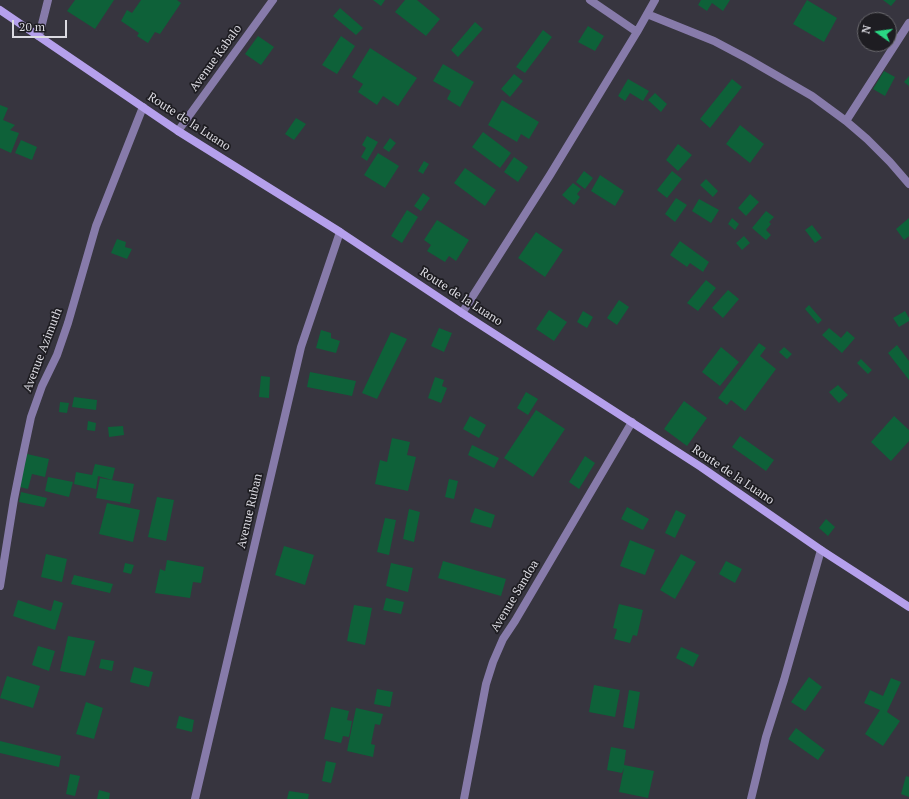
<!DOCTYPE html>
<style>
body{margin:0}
#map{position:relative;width:909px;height:799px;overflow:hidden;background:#37353f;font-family:"PT Serif",serif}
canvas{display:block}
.north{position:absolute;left:857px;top:12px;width:40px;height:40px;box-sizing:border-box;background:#1e1d22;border:1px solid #6a696e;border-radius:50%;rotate:284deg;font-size:11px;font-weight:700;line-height:16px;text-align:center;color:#dbdae1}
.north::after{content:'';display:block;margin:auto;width:14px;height:18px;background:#2ad884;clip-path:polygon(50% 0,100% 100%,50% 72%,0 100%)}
.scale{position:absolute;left:12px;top:20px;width:55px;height:18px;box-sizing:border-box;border:2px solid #dbdae1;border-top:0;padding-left:5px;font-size:12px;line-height:14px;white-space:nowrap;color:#dbdae1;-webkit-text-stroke:3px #1e1d22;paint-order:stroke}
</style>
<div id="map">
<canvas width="909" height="799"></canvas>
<div class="north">N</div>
<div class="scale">20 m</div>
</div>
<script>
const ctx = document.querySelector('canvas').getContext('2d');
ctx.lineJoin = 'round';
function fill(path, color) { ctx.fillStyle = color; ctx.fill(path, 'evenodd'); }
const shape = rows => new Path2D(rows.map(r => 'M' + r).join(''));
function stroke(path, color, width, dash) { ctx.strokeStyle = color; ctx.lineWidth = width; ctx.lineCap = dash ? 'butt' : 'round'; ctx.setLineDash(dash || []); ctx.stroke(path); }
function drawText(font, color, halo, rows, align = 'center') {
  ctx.font = font + ' "PT Serif",serif'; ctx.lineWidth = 3.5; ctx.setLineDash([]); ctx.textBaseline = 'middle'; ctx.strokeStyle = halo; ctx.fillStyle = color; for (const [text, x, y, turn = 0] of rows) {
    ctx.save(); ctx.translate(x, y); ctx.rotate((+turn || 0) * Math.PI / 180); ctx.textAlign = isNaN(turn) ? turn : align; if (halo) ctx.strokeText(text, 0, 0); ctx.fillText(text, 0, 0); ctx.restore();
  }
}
const building = shape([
 [75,0,114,0,95,29,67,11],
 [141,0,177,0,181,3,160,34,155,32,148,43,137,36,139,33,121,21,127,10,132,13],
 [373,0,385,0,381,6],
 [405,0,417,0,440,19,426,36,395,12],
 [701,0,730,0,723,11,712,3,707,11,698,5],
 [807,0,837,18,824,42,793,24],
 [883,0,896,0,891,6],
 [340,8,363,28,356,35,333,16],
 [475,22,483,29,458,57,451,50],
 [588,26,604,36,595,51,578,42],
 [543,30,552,37,525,73,516,67],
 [258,36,274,47,261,65,245,54],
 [341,36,355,46,337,74,322,65],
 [370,48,417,78,398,106,383,96,377,105,358,92,363,84,352,77],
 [443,64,474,82,460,107,447,99,451,91,433,81],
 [884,71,895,77,885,96,873,89],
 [514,74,523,81,510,97,501,89],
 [909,76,909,86,904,82],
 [628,79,649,91,643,101,630,93,625,101,618,96],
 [732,79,742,87,710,128,700,119],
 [655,93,667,104,661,112,648,100],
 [502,100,539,122,529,139,521,134,517,142,488,125],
 [0,105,8,108,3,120,15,125,10,130,19,133,11,153,0,148],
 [296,118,306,124,294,140,285,134],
 [740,125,764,144,750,163,726,144],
 [483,132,511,153,500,168,472,147],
 [367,136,378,142,367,161,361,157,366,148,362,145],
 [390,138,396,143,389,152,383,148],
 [21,140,37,147,32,160,15,153],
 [678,144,692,155,678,171,666,160],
 [378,153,399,166,385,188,364,175],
 [514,157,528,167,518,182,504,172],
 [424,161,429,164,423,174,418,171],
 [465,168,496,190,485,206,454,183],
 [584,171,593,178,585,189,576,182],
 [672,171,682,179,667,198,657,190],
 [600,175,624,191,615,206,591,191],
 [706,179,718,191,713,197,700,185],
 [573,183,581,189,577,194,580,197,574,205,562,195],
 [423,193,430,198,421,211,414,206],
 [750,194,759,202,746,216,738,208],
 [676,198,687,205,675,222,665,214],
 [699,199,719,210,711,223,692,211],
 [407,210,418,217,402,243,391,236],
 [766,211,774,217,769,222,771,224,766,230,771,235,766,240,752,228],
 [732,218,739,224,735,230,728,224],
 [909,218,909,236,904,240,896,229],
 [437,220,469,240,456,261,449,256,445,262,427,251,431,245,424,240],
 [812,225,822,238,815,243,805,230],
 [536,232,563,250,545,277,518,258],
 [744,236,750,243,742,250,736,243],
 [117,239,126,242,125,247,132,249,127,259,111,253],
 [680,241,709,262,703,272,690,263,687,267,670,255],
 [706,280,716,288,698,311,687,303],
 [728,290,739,299,723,318,712,308],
 [619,300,629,307,617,325,607,318],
 [809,305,822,320,818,324,805,309],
 [549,310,567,322,554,341,536,329],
 [583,311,593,317,587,328,577,322],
 [905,311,909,318,909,321,899,327,893,318],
 [439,328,452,333,444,352,431,346],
 [829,328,841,338,847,331,855,338,842,353,822,335],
 [321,330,331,333,331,338,340,341,336,353,316,348],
 [391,332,407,339,377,399,362,393],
 [759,343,766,348,760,356,776,369,745,411,731,400,727,405,718,398],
 [897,345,909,361,909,380,888,353],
 [721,347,739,362,720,386,702,372],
 [784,347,792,354,787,359,779,352],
 [861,359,872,370,868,374,857,363],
 [310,372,356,381,352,396,307,387],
 [261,376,270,377,269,398,259,397],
 [435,377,444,380,442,386,447,388,441,403,428,398],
 [838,385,848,395,839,403,829,392],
 [526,392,538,399,528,415,517,408],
 [74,397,97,400,96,410,72,407],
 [684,401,707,418,687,446,664,429],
 [60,402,69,403,67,413,59,412],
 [536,410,565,429,533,477,504,458],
 [470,416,486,425,479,438,463,429],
 [894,416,909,430,909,441,891,461,871,442],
 [88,421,96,423,95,431,87,430],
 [123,426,124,435,109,437,108,427],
 [740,436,774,460,766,471,732,447],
 [392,438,410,442,407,455,416,457,408,491,375,484,380,460,387,462],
 [472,445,499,458,494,468,468,455],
 [27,454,49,459,45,477,32,474,28,489,20,487],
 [585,456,595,463,579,489,569,482],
 [95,464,115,468,112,480,98,476,96,489,74,484,76,472,92,475],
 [48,477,73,482,69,497,45,491],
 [100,478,134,484,130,504,96,498],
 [449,479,458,481,454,499,445,497],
 [21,492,47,498,44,507,19,502],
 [157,497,174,500,166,541,148,537],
 [107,503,140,510,133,542,99,534],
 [627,507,649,519,643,530,621,519],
 [475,508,495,515,491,528,470,522],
 [409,509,420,512,414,542,403,539],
 [676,510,686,515,675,538,665,533],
 [385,518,396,520,389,555,377,552],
 [826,519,835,527,828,536,819,528],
 [630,540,655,550,645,575,620,566],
 [284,546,314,555,305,585,275,575],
 [46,554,67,559,62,582,41,577],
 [681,554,696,562,675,599,660,590],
 [167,560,204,567,201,583,193,582,190,598,155,593,160,569,165,571],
 [443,561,506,579,501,596,438,578],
 [726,561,742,569,735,583,719,574],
 [125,563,134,565,131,574,123,572],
 [391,563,413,568,408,592,386,586],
 [74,575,113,584,110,593,71,584],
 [386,598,404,602,401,614,383,610],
 [18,600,51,611,54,600,63,603,55,630,13,616],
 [619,604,643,610,637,636,633,635,630,643,614,639,617,629,613,628],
 [354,605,372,608,365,645,347,641],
 [68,636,95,641,85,676,60,671],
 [38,646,55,651,49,671,32,665],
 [681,647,699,655,693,667,676,658],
 [101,659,114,661,112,671,99,668],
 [134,667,153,672,149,687,130,682],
 [7,676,40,686,33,708,0,698],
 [809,677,822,687,805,711,791,702],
 [891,678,901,682,887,712,900,721,883,746,865,734,880,710,864,703,870,690,883,696],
 [594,685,620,690,615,717,589,712],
 [377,689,393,692,390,707,374,704],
 [629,690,640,692,634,729,623,727],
 [86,702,103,708,94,739,76,734],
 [331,707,349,711,347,720,352,721,349,737,343,736,341,743,324,739],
 [356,708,383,714,380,725,375,724,371,744,375,745,373,757,347,751],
 [179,716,194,720,192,732,176,728],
 [796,728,825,750,818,760,788,739],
 [0,741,61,756,59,767,0,753],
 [611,747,626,750,624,765,654,771,648,798,619,792,624,768,622,773,607,770],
 [326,761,336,763,331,783,322,781],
 [70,774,80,776,75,796,66,794],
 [906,776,909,777,909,797,901,794],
 [99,790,110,793,109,799,97,799],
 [289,791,309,794,308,799,287,799]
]);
const street = shape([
 [590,0,637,32],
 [647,14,714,41,748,59,812,96,846,121,867,139,890,162,909,184],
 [39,36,48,0],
 [846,121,909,23],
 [178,131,273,0],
 [462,313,550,175,637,32,655,0],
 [0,586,14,499,21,464,31,417,42,386,57,355,68,323,96,226,143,107],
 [195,799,301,347,340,232],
 [464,799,486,684,493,662,503,639,515,621,632,422],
 [751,799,766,737,784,680,821,550]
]);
const secondary = shape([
 [0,10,178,131,340,232,462,313,701,467,821,550,909,607]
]);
const streetNames = [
 ["Avenue Kabalo",216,58,-54],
 ["Route de la Luano",189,122,33],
 ["Route de la Luano",461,297,33],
 ["Avenue Azimuth",43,350,-69],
 ["Route de la Luano",733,475,34],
 ["Avenue Ruban",250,511,-77],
 ["Avenue Sandoa",515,596,-59]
];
fill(building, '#0e6139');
stroke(street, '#877baa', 8);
stroke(secondary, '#b5a0ec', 8);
drawText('12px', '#dbdae1', '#1e1d22', streetNames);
</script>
